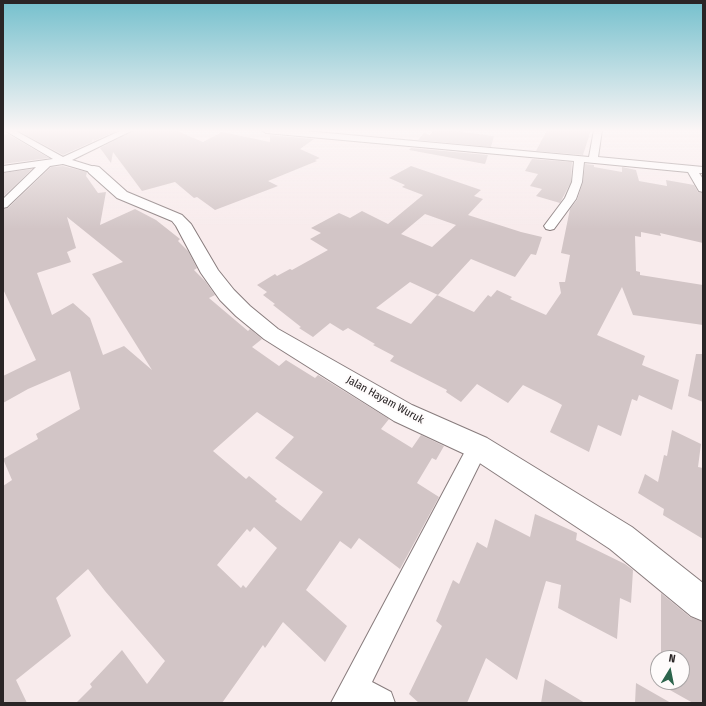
<!DOCTYPE html>
<style>
body{margin:0}
#map{position:relative;width:706px;height:706px;overflow:hidden;background:#f8ebec;font-family:"Fira Sans Condensed",sans-serif}
canvas{display:block}
.frame{position:absolute;inset:0;border:4px solid #2a2526;pointer-events:none}
.north{position:absolute;left:650px;top:650px;width:40px;height:40px;box-sizing:border-box;background:#fefbfb;border:1px solid #a9a5a6;border-radius:50%;rotate:10deg;font-size:11px;font-weight:700;line-height:16px;text-align:center;color:#2a2526}
.north::after{content:'';display:block;margin:auto;width:14px;height:18px;background:#2c644c;clip-path:polygon(50% 0,100% 100%,50% 72%,0 100%)}
</style>
<div id="map">
<canvas width="706" height="706"></canvas>
<div class="frame"></div>
<div class="north">N</div>
</div>
<script>
const ctx = document.querySelector('canvas').getContext('2d');
ctx.lineJoin = 'round';
function fill(path, color) { ctx.fillStyle = color; ctx.fill(path, 'evenodd'); }
const shape = rows => new Path2D(rows.map(r => 'M' + r).join(''));
function stroke(path, color, width, dash) { ctx.strokeStyle = color; ctx.lineWidth = width; ctx.lineCap = dash ? 'butt' : 'round'; ctx.setLineDash(dash || []); ctx.stroke(path); }
function drawText(font, color, halo, rows, align = 'center') {
  ctx.font = font + ' "Fira Sans Condensed",sans-serif'; ctx.lineWidth = 4; ctx.setLineDash([]); ctx.textBaseline = 'middle'; ctx.strokeStyle = halo; ctx.fillStyle = color; for (const [text, x, y, turn = 0] of rows) {
    ctx.save(); ctx.translate(x, y); ctx.rotate((+turn || 0) * Math.PI / 180); ctx.textAlign = isNaN(turn) ? turn : align; if (halo) ctx.strokeText(text, 0, 0); ctx.fillText(text, 0, 0); ctx.restore();
  }
}
const building = shape([
 [20,130,119,130,94,141,93,139,92,142,63,155,18,131],
 [134,130,175,130,203,142,222,132,270,142,270,135,314,139,300,149,320,158,315,160,317,161,268,181,278,186,215,210,197,197,194,198,175,182,142,191,113,152,111,163,100,148],
 [434,130,447,130,494,136,491,147,418,140,424,133,430,135],
 [547,130,591,130,583,155,536,151],
 [8,134,49,158,3,164,3,135],
 [411,148,488,155,485,164,409,150],
 [532,159,572,162,571,182,560,203,536,196,542,189,530,186,538,174,525,171],
 [585,164,594,165,594,167,622,172,622,167,636,170,639,181,667,186,666,180,694,185,698,192,703,193,703,243,660,233,661,236,641,232,641,237,635,236,636,271,640,272,640,275,703,285,703,325,633,315,622,287,597,335,645,356,642,365,679,380,672,410,639,395,637,401,632,399,621,436,598,425,589,452,550,432,562,405,557,402,523,385,508,403,477,384,461,402,446,392,447,390,390,361,394,356,373,345,375,344,348,328,343,331,330,323,313,337,299,328,301,327,273,305,275,304,263,295,267,292,257,285,275,274,277,276,290,269,292,270,328,250,310,239,321,233,311,228,339,213,350,218,362,211,388,224,423,195,402,187,405,185,389,178,411,166,481,190,474,196,483,199,468,215,521,232,542,237,536,255,531,254,515,277,471,259,438,295,410,282,376,308,411,324,437,295,474,312,488,295,491,297,497,290,512,297,510,299,546,315,561,293,559,282,565,282,570,255,561,253,570,209,577,200,583,182],
 [425,214,456,225,432,247,401,234],
 [63,166,87,172,86,176,98,193,106,192,100,225,135,209,156,220,180,239,178,241,188,251,197,268,194,270,205,281,215,295,209,298,248,331,250,329,262,339,252,347,279,366,286,360,315,378,318,375,389,419,381,429,412,448,421,435,444,446,436,460,432,458,417,483,439,497,400,569,359,538,351,549,340,541,306,590,347,626,325,662,283,622,265,648,263,645,222,703,76,703,92,687,90,684,122,650,147,684,165,661,105,591,88,569,56,598,71,636,16,680,27,703,3,703,3,486,12,480,3,459,38,439,36,434,80,409,70,371,28,389,3,403,3,376,36,360,3,289,3,209,8,208,51,167],
 [67,217,123,262,92,274,152,370,124,346,103,355,90,318,73,303,52,315,37,273,71,262,67,252,76,248],
 [257,412,294,437,275,458,323,492,301,521,275,501,277,499,249,476,246,479,213,451],
 [254,527,277,548,246,588,243,585,241,588,217,565,247,529,250,532],
 [32,169,3,197,3,173],
 [696,354,703,354,703,402,688,396],
 [672,430,701,444,698,467,703,468,703,539,663,515,664,509,638,493,645,474,658,482,664,455,667,456],
 [535,514,577,533,576,540,625,564,633,570,631,603,620,598,617,639,558,608,561,585,546,581,517,680,486,658,467,703,419,703,409,694,442,626,436,621,453,580,459,584,477,542,487,548,495,519,530,537],
 [661,593,690,617,703,622,703,703,693,703,661,685,661,682,682,682,682,658,661,658],
 [545,679,585,703,541,703],
 [636,683,671,703,635,703]
]);
const street = shape([
 [4,130,14,130,63,157,122,130,133,130,72,160,98,168,99,170,98,172,94,173,63,164,50,166,7,207,3,208,3,199,36,167,3,172,3,166,53,159,4,130],
 [262,130,294,130,589,157,594,130,602,130,598,157,703,167,703,173,699,173,703,179,703,192,699,191,688,172,584,162,582,182,576,199,554,229,550,230,546,229,544,226,565,198,572,182,574,161,266,133,262,130],
 [478,438,485,440,488,447,372,682,391,692,395,703,331,703,471,440,478,438]
]);
const secondary = shape([
 [94,166,99,167,127,192,182,215,191,224,218,270,234,290,250,306,278,329,412,405,487,438,632,527,703,583,703,621,691,616,610,549,469,456,394,421,264,339,236,316,220,300,201,273,176,226,172,221,117,198,89,173,87,170,89,167,94,166]
]);
const streetNames = [
 ["Jalan Hayam Wuruk",385,400,29]
];
fill(building, '#d2c5c6');
stroke(street, '#887c7d', 2);
stroke(secondary, '#887c7d', 2);
fill(street, '#fff');
fill(secondary, '#fff');
const sky = ctx.createLinearGradient(0, 0, 0, 229);
sky.addColorStop(0, '#75c0cd');
sky.addColorStop(0.57, '#fcf6f6');
sky.addColorStop(1, '#fcf6f600');
ctx.fillStyle = sky;
ctx.fillRect(0, 0, 706, 229);
drawText('11px', '#2a2526', '#fefbfb', streetNames);
</script>
